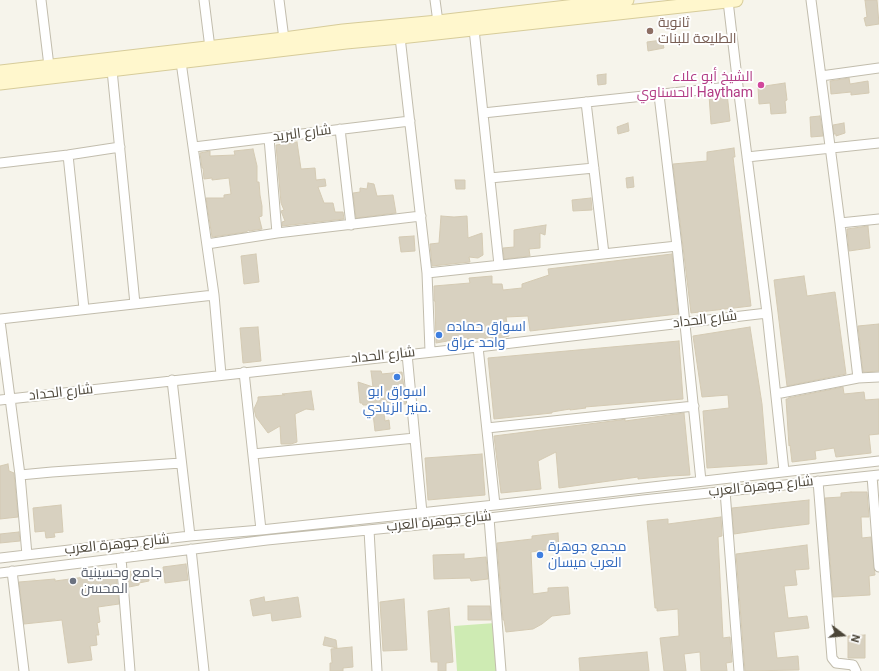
<!DOCTYPE html>
<meta charset="utf-8">
<style>
body{margin:0}
#map{position:relative;width:879px;height:671px;overflow:hidden;background:#f6f4eb;font-family:Roboto,sans-serif}
canvas{display:block}
.north{position:absolute;left:823px;top:615px;width:40px;height:40px;-webkit-text-stroke:3px #fff;paint-order:stroke;rotate:106deg;font-size:11px;font-weight:700;line-height:16px;text-align:center;color:#4b4538}
.north::after{content:'';display:block;margin:auto;width:14px;height:18px;background:#4b4538;clip-path:polygon(50% 0,100% 100%,50% 72%,0 100%)}
</style>
<div id="map">
<canvas width="879" height="671"></canvas>
<div class="north">N</div>
</div>
<script>
const ctx = document.querySelector('canvas').getContext('2d');
ctx.lineJoin = 'round';
function fill(path, color) { ctx.fillStyle = color; ctx.fill(path, 'evenodd'); }
const shape = rows => new Path2D(rows.map(r => 'M' + r).join(''));
function stroke(path, color, width, dash) { ctx.strokeStyle = color; ctx.lineWidth = width; ctx.lineCap = dash ? 'butt' : 'round'; ctx.setLineDash(dash || []); ctx.stroke(path); }
function drawText(font, color, halo, rows, align = 'center') {
  ctx.font = font + ' Roboto,Cairo,sans-serif'; ctx.lineWidth = 4; ctx.setLineDash([]); ctx.textBaseline = 'middle'; ctx.strokeStyle = halo; ctx.fillStyle = color; for (const [text, x, y, turn = 0] of rows) {
    ctx.save(); ctx.translate(x, y); ctx.rotate((+turn || 0) * Math.PI / 180); ctx.textAlign = isNaN(turn) ? turn : align; if (halo) ctx.strokeText(text, 0, 0); ctx.fillText(text, 0, 0); ctx.restore();
  }
}
const green = shape([
 [495,623,497,671,457,671,454,626]
]);
const building = shape([
 [865,0,877,0,879,24,866,26,864,18,867,17,865,0],
 [662,40,664,48,648,51,647,42,662,40],
 [606,74,606,84,598,85,597,75,606,74],
 [849,78,850,84,868,81,869,93,851,95,851,92,831,94,830,81,849,78],
 [785,83,787,100,785,101,786,113,771,114,770,103,759,104,758,87,785,83],
 [727,93,730,121,711,124,709,95,727,93],
 [820,116,823,136,811,137,810,117,820,116],
 [628,123,629,131,618,134,617,127,628,123],
 [844,123,845,133,836,136,836,134,834,134,833,125,844,123],
 [297,142,301,169,315,168,316,180,325,179,326,186,318,187,324,203,333,203,335,212,343,212,344,219,282,226,282,222,285,221,281,211,284,210,281,203,276,145,297,142],
 [734,148,735,157,733,157,751,306,691,313,673,164,707,161,707,152,734,148],
 [253,149,257,166,257,182,259,182,260,195,262,206,262,216,259,217,262,229,249,231,249,230,246,232,212,237,206,198,224,198,224,195,231,194,229,178,212,180,212,178,204,179,203,168,202,168,200,153,210,151,210,156,235,155,234,151,253,149],
 [633,177,634,187,627,188,626,178,633,177],
 [455,180,465,180,465,189,456,189,455,180],
 [368,183,374,184,377,196,393,195,396,213,356,218,353,193,360,192,360,188,367,189,368,183],
 [591,198,592,210,573,211,572,200,591,198],
 [441,216,454,217,467,216,468,238,482,233,483,255,478,258,469,257,470,262,432,266,430,244,439,243,441,216],
 [546,225,545,235,540,233,540,248,529,249,530,256,504,259,503,248,514,247,514,230,546,225],
 [868,226,870,248,849,251,847,229,868,226],
 [414,236,415,251,401,252,399,237,414,236],
 [256,254,259,282,244,284,241,256,256,254],
 [672,254,678,314,530,331,528,316,506,317,509,336,501,338,459,339,436,343,435,301,434,301,434,286,470,283,469,278,492,276,492,284,502,284,503,290,522,288,522,284,549,275,548,269,672,254],
 [804,276,807,296,835,292,846,374,787,386,774,280,804,276],
 [879,324,879,371,863,372,858,326,879,324],
 [258,327,261,361,243,363,240,328,258,327],
 [750,327,762,404,767,464,707,468,703,411,729,408,728,395,702,397,693,336,750,327],
 [679,341,683,399,585,407,586,408,570,410,570,409,552,412,552,413,494,419,488,358,679,341],
 [371,371,381,371,382,374,402,372,406,404,383,405,385,421,389,420,390,429,375,431,372,405,363,405,362,403,360,403,358,382,373,387,371,371],
 [843,387,844,394,864,392,865,400,879,399,879,434,869,435,871,453,836,457,834,448,815,451,816,459,792,462,790,445,789,446,786,399,788,399,788,398,843,387],
 [311,391,314,410,306,409,295,414,297,442,291,444,281,444,280,426,268,433,256,417,254,409,258,400,258,397,285,395,282,394,311,391],
 [684,413,690,475,669,476,638,479,638,477,559,488,556,452,538,461,541,489,501,493,494,436,620,420,625,419,625,421,684,413],
 [482,454,485,495,428,500,425,458,482,454],
 [8,464,9,471,14,473,18,517,0,519,0,466,8,464],
 [851,492,867,492,869,517,861,517,862,538,871,537,875,575,869,576,870,595,833,597,825,498,841,497,841,493,851,492],
 [809,500,809,524,768,529,734,534,732,508,809,500],
 [61,505,63,532,54,533,55,537,46,538,45,531,35,532,33,508,61,505],
 [721,517,722,536,718,537,723,638,730,637,732,662,726,663,727,671,701,671,700,652,684,654,686,671,664,671,660,638,679,636,678,609,657,611,657,608,655,608,647,521,668,519,668,524,721,517],
 [19,532,20,541,0,543,0,534,19,532],
 [558,533,559,548,531,552,533,594,548,592,548,588,568,587,570,614,552,616,542,624,533,629,506,632,504,620,503,620,497,543,532,539,532,536,558,533],
 [807,545,809,569,795,570,797,585,784,586,788,618,807,616,809,628,774,632,777,658,798,656,799,670,745,671,736,554,807,545],
 [464,554,464,559,486,557,488,579,471,581,470,578,434,579,433,555,464,554],
 [186,564,188,580,165,583,163,567,186,564],
 [147,569,149,581,139,583,139,585,129,587,128,572,147,569],
 [115,573,116,574,119,604,98,607,100,622,97,623,99,635,96,635,97,645,90,646,92,660,68,663,62,620,24,624,19,582,55,579,55,581,115,573],
 [264,597,265,602,298,597,301,617,272,621,271,613,253,616,250,600,264,597],
 [404,599,407,650,383,651,380,602,404,599],
 [468,606,490,606,491,620,468,620,468,606],
 [449,608,453,662,446,663,446,671,438,671,438,662,431,662,428,611,449,608],
 [865,635,865,658,848,658,848,636,865,635],
 [325,637,336,640,337,648,323,645,325,637],
 [352,647,353,667,343,668,343,671,330,671,330,663,332,663,331,649,352,647],
 [647,652,649,671,580,671,579,658,647,652]
]);
const street = shape([
 [41,0,49,66],
 [204,0,210,48],
 [279,0,284,39],
 [435,0,438,22],
 [811,0,840,223,858,378],
 [728,1,738,86,767,313,784,471],
 [474,29,499,265],
 [400,37,427,273,430,351],
 [181,62,214,295,221,375],
 [112,70,135,304],
 [821,76,879,68],
 [659,95,677,246,701,481],
 [586,102,604,254],
 [483,113,738,86],
 [340,129,351,225],
 [269,138,277,233],
 [194,147,410,121],
 [68,155,84,309],
 [747,157,879,143],
 [0,163,68,155,120,147],
 [490,178,594,168],
 [840,223,879,219],
 [207,244,277,233,421,216],
 [427,273,677,246],
 [0,319,214,295],
 [0,321,20,475,27,555],
 [478,347,495,505],
 [407,354,422,513],
 [244,372,261,530],
 [172,380,190,536],
 [776,394,858,378,879,377],
 [0,400,478,347,767,313],
 [487,428,694,406],
 [253,454,415,438],
 [20,475,52,472,181,463],
 [872,476,879,567],
 [818,481,832,658,836,663,853,665,856,671],
 [725,491,739,671],
 [489,518,501,671],
 [369,530,377,671],
 [191,549,204,671],
 [0,558,190,536,261,530,495,505,879,461],
 [121,558,130,671],
 [12,571,24,671],
 [0,573,267,540,489,518,643,500,879,475]
]);
const secondary = shape([
 [0,72,284,39,343,31,438,22,627,0],
 [0,83,346,42,400,37,736,0]
]);
const markers = [
 [650,31,4,"#8d6e63"],
 [761,85,4,"#d1479c"],
 [439,335,4,"#3f7fe0"],
 [397,377,4,"#3f7fe0"],
 [540,555,4,"#3f7fe0"],
 [73,581,4,"#6b7280"]
];
const educationNames = [
 ["ثانوية",658,23],
 ["الطليعة للبنات",658,39]
];
const hotelNames = [
 ["الشيخ أبو علاء",753,77],
 ["الحسناوي Haytham",753,93]
];
const streetNames = [
 ["شارع البريد",302,134,-7],
 ["شارع الحداد",705,320,-7],
 ["شارع الحداد",383,356,-6],
 ["شارع الحداد",61,393,-6],
 ["شارع جوهرة العرب",761,487,-6],
 ["شارع جوهرة العرب",439,522,-6],
 ["شارع جوهرة العرب",117,545,-6]
];
const shopNames = [
 ["اسواق حماده",447,327],
 ["واحد عراق",447,343],
 ["اسواق ابو",397,392,"center"],
 ["منير الزيادي.",397,408,"center"],
 ["مجمع جوهرة",548,547],
 ["العرب ميسان",548,563]
];
const worshipNames = [
 ["جامع وحسينية",81,573],
 ["المحسن",81,589]
];
fill(green, '#ceebb3');
fill(building, '#d8d1c0');
stroke(building, '#d4cab3', 1);
stroke(street, '#c2bdad', 11);
stroke(secondary, '#d7cc9a', 15);
stroke(street, '#fff', 9);
stroke(secondary, '#fff7cd', 13);
for (const [x, y, r, color] of markers) { const dot = new Path2D(); dot.arc(x, y, r, 0, 2 * Math.PI); ctx.fillStyle = color; ctx.fill(dot); stroke(dot, '#fff', 1.5); }
drawText('14px', '#785e54', '#fff', educationNames, 'left');
drawText('14px', '#b23c85', '#fff', hotelNames, 'right');
drawText('14px', '#4b4538', '#fff', streetNames);
drawText('14px', '#366cbe', '#fff', shopNames, 'left');
drawText('14px', '#5b616d', '#fff', worshipNames, 'left');
</script>
